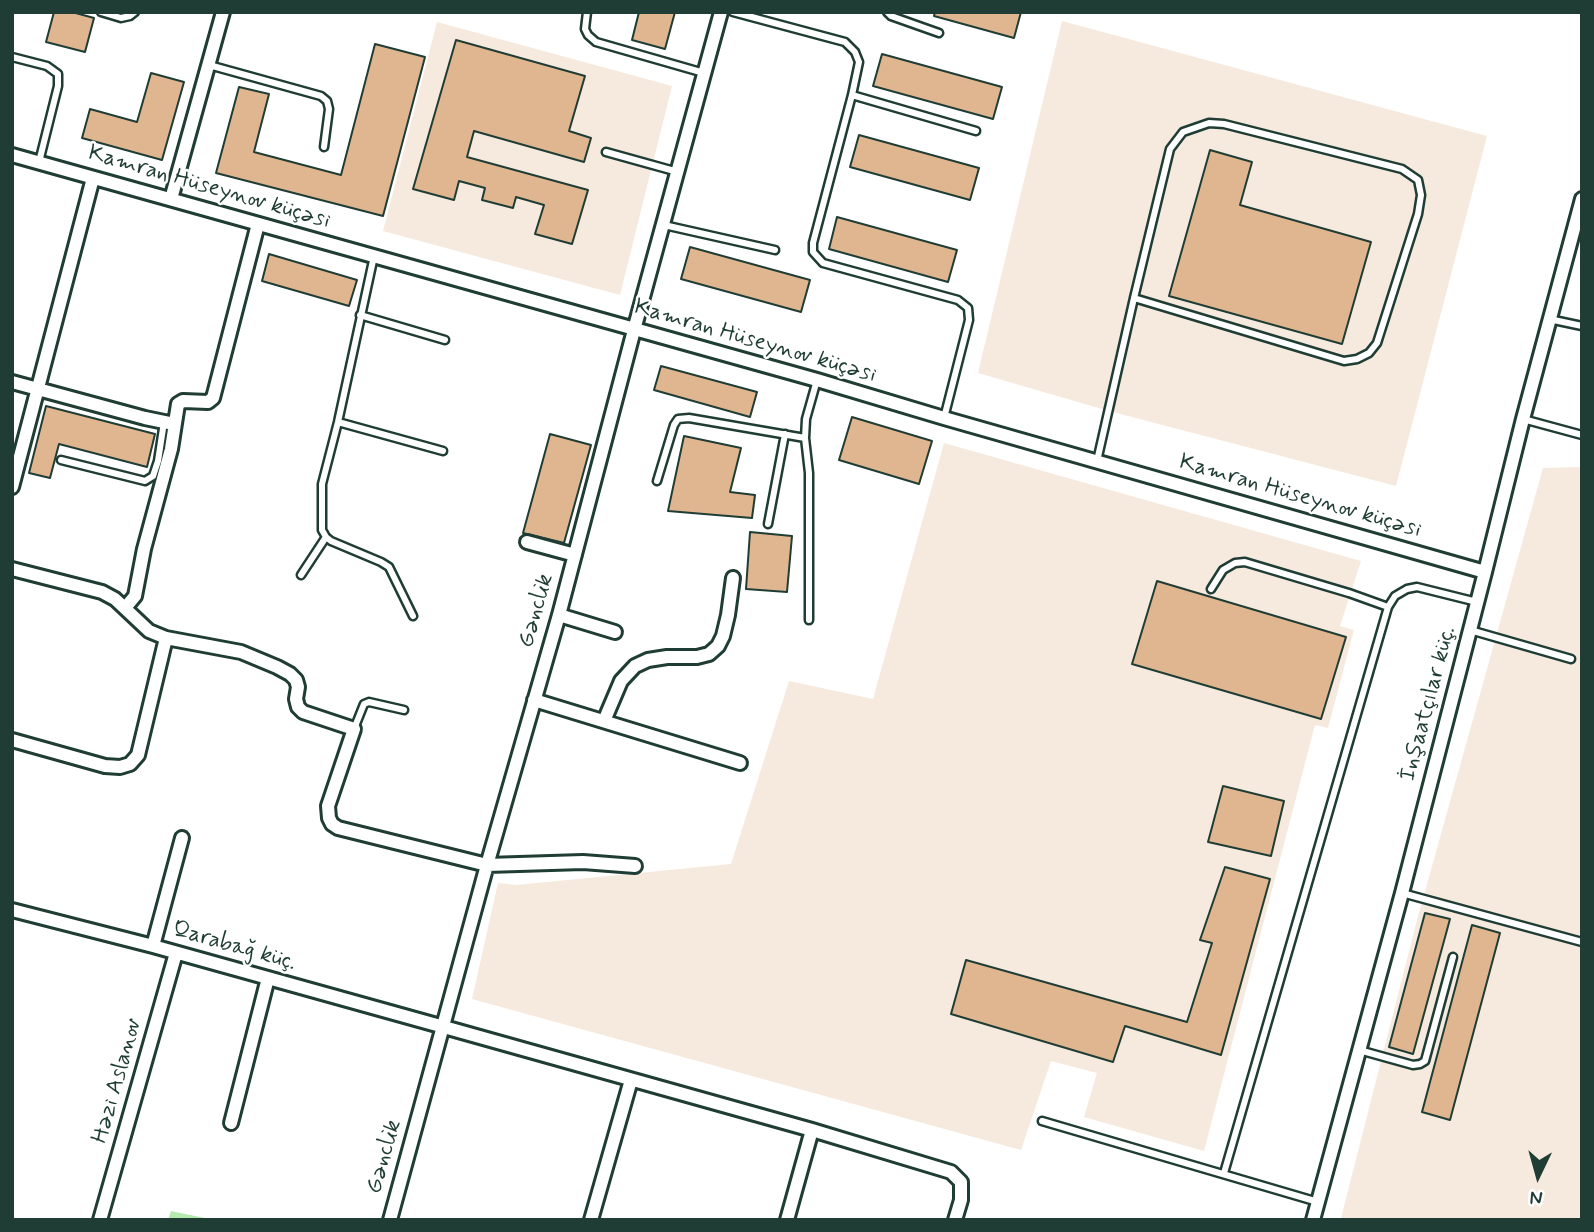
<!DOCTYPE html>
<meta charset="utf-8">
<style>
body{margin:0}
#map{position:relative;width:1594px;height:1232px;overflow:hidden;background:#fff;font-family:Mynerve,sans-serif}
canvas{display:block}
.frame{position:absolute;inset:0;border:14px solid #1f3d34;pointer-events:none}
.north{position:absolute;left:1503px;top:1141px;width:70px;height:70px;-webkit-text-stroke:5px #fff;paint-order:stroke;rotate:185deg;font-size:19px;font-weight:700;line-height:28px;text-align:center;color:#1f3d34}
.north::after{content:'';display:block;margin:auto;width:24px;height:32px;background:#1f3d34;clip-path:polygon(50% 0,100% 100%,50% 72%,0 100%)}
</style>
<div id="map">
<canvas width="1594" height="1232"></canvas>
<div class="frame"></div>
<div class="north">N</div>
</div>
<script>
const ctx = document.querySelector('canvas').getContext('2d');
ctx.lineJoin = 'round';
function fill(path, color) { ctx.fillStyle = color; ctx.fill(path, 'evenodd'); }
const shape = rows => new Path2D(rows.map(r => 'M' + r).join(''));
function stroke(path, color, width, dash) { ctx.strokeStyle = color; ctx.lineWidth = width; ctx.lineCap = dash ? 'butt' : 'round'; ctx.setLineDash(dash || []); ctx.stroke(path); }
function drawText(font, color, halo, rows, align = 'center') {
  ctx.font = font + ' Mynerve,sans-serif'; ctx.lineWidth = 5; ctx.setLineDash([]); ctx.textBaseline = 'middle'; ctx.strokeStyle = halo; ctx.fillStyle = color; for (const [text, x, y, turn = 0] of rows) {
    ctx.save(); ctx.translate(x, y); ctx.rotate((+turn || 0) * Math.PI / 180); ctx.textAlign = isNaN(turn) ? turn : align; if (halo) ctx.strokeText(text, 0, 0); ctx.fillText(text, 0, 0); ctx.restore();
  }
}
const built = shape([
 [1062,21,1487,136,1396,486,1109,411,978,373],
 [437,22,672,86,620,295,383,231],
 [944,443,1361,561,1340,626,1354,630,1328,728,1315,725,1204,1151,1084,1117,1097,1073,1051,1061,1021,1150,472,999,498,883,516,885,731,864,789,681,873,699],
 [1582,467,1582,1220,1348,1220,1341,1218,1417,920,1543,468]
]);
const green = shape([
 [171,1211,214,1220,168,1220]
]);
const building = shape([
 [54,12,72,12,94,18,85,52,46,42,54,12],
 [639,12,675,12,665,49,632,40,639,12],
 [935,12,1021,12,1014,38,934,16,935,12],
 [456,40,585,76,569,131,591,138,584,162,474,131,467,157,588,190,572,244,535,234,544,205,516,197,513,208,482,200,485,188,459,181,454,200,413,189,456,40],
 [375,44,425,57,383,216,216,173,239,87,269,94,254,152,341,175,375,44],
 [882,54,1002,87,993,119,873,86,882,54],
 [151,73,184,82,162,160,82,138,90,109,137,122,151,73],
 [859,135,979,168,970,200,850,167,859,135],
 [1210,150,1252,162,1240,205,1371,242,1342,344,1169,296,1210,150],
 [837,217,957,250,948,282,829,249,837,217],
 [690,247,810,280,801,312,681,279,690,247],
 [269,254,357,280,349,306,262,281,269,254],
 [661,366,757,392,750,417,654,390,661,366],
 [46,406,155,434,147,467,59,444,50,478,29,473,46,406],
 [852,417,932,441,919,484,839,460,852,417],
 [550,434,591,445,564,543,523,533,550,434],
 [684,436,741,448,730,492,755,495,752,518,668,511,684,436],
 [750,532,792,536,787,592,746,589,750,532],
 [1157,581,1346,637,1321,719,1132,664,1157,581],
 [1223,786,1284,801,1271,856,1208,842,1223,786],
 [1225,867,1270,879,1221,1055,1125,1026,1113,1062,951,1014,966,960,1187,1022,1212,943,1200,940,1225,867],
 [1425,913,1450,919,1413,1054,1389,1047,1425,913],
 [1472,925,1500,933,1450,1120,1422,1112,1472,925]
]);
const lane = shape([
 [101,12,121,18,130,16,135,12],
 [587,12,585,29,588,35,596,42,704,73],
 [733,12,845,42,855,52,859,62,852,95,813,243,813,252,823,263,958,300,968,308,969,320,944,418],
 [887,12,891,16,939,33],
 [12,57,47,66,58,74,58,86,39,162],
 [209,65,321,96,327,101,329,109,324,147],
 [852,95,976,131],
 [606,152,678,172],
 [664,225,775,250],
 [374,256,338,422,322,484,322,530,326,537,331,541,381,562,389,567,413,616],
 [360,315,445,340],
 [1549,319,1582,326],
 [1523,419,1582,435],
 [338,422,443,451],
 [805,438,809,473,809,620],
 [61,460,145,481,153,476,158,461,164,422],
 [1097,461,1134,298,1170,149,1183,132,1209,123,1224,124,1402,169,1418,180,1421,195,1418,214,1377,343,1369,353,1357,359,1344,361,1134,298],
 [657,481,674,425,678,419,689,418,805,438,806,419,817,380],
 [768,524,785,434],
 [301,575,326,537],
 [1211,589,1223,570,1235,563,1245,562,1349,593,1388,607],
 [1470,630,1571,659],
 [354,729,364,704,369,702,404,710],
 [1402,893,1582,942],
 [1359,1050,1413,1065,1420,1064,1425,1061,1453,957],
 [1042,1121,1318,1202],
 [1224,1173,1388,607,1395,596,1407,589,1417,587,1477,602]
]);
const street = shape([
 [12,155,817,380,944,418,1485,572],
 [171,199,223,12],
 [12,382,145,418,174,424],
 [12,487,93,178],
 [527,542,575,555],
 [12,569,102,592,115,599,149,631,166,638,241,652,277,667,290,674,296,680,298,687,296,699,298,707,303,712,354,729,328,806,329,818,332,824,338,828,487,865,583,862,635,866],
 [125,608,135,596,144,549,171,449,178,404,183,401,208,402,213,398,258,224],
 [559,615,615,632],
 [534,700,740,763],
 [604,721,621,681,635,666,648,660,667,657,697,657,709,654,718,646,723,636,728,615,733,578],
 [12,740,105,766,120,767,130,764,138,755,166,638],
 [12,910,153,946,444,1027,812,1130,951,1172,961,1182,961,1200,955,1220],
 [153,946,182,838],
 [231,1123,268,978],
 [100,1220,176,953],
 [390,1220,487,865,559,615,634,330,721,12],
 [591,1220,631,1080],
 [787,1220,812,1130],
 [1313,1220,1402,893,1485,572,1523,419,1582,199]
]);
const streetNames = [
 ["Kamran Hüseynov küçəsi",209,188,16],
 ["Kamran Hüseynov küçəsi",755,342,16],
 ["Kamran Hüseynov küçəsi",1300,497,16],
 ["Gənclik",537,611,-74],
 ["İnşaatçılar küç.",1429,704,-75],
 ["Qarabağ küç.",234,947,16],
 ["Həzi Aslanov",118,1081,-74],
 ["Gənclik",385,1157,-74]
];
fill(built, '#f6e9de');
fill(green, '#b4eaad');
fill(building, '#e0b690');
stroke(building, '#1f3d34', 2);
stroke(lane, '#1f3d34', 11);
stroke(street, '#1f3d34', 18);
stroke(lane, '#fff', 6);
stroke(street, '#fff', 12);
drawText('23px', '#1f3d34', '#fff', streetNames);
</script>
